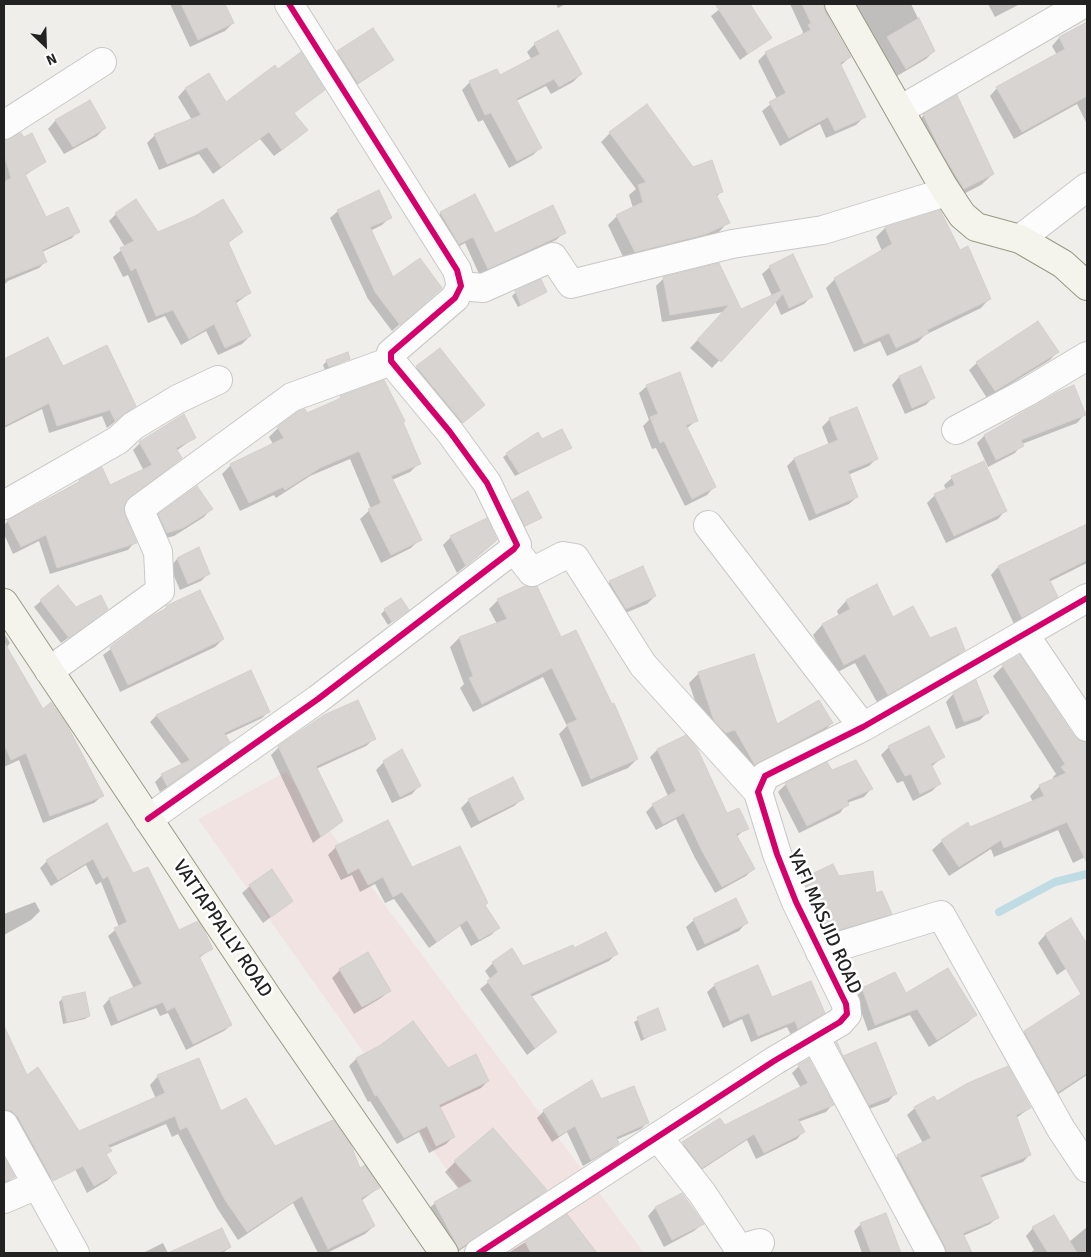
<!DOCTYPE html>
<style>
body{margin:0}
#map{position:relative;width:1091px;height:1257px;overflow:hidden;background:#f0eeeb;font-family:Signika,sans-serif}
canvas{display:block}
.frame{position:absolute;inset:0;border:5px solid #222;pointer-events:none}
.north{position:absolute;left:20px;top:20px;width:50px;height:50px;-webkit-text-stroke:4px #fff;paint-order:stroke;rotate:156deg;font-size:14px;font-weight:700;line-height:20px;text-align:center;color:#222}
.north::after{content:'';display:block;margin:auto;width:18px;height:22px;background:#222;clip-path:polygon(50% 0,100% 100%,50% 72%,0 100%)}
</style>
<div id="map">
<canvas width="1091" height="1257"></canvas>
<div class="frame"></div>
<div class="north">N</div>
</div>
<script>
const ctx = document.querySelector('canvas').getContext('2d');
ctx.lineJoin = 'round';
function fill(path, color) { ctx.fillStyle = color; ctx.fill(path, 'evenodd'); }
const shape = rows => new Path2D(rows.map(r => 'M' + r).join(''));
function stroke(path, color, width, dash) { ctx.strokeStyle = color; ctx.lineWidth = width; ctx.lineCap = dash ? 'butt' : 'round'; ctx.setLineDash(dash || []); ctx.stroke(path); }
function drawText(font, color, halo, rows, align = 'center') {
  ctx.font = font + ' Signika,sans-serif'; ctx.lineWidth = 5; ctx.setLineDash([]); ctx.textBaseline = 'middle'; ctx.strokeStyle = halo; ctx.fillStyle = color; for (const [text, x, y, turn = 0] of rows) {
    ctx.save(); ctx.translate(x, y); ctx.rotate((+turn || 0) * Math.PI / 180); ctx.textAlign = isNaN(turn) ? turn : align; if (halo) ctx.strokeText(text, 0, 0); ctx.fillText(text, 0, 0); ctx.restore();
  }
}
const commercial = shape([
 [286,772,644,1253,506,1253,198,819]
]);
const shadow = shape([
 [170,4,224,4,233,23,225,31,190,47],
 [556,4,566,4,558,8],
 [726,4,748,4,770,38,740,60,711,16],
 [790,4,822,4,850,57,840,66,864,117,856,125,826,138,820,124,780,146,762,111,777,99,758,61,766,53,801,36,803,32],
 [844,4,911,4,934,51,926,59,897,76,879,47],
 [988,4,1020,4,995,17],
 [1087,24,1087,124,1077,104,1014,139,990,96,997,88,1057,55,1052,46,1059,38],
 [535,44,581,74,573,82,551,94,546,86,516,101,541,147,533,155,509,168,483,120,478,122,462,90,470,82,499,76,532,60,527,52],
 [338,52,392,60,384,67,349,90,331,60],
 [278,70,323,90,293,114,306,130,298,138,274,156,260,139,213,174,199,154,159,170,147,143,155,135,192,120,178,97,185,89,209,75,226,103],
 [90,102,105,128,97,136,64,154,48,129,55,121],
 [924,115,993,174,981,185,952,200,912,127],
 [610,133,693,168,721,192,716,197,728,222,719,232,695,242,625,261,608,225,617,216,633,208,629,195,636,189,601,142],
 [4,142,45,162,24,176,45,219,78,231,72,238,42,252,45,262,39,268,8,281,4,285],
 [338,211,390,217,382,225,370,231,392,279,433,296,392,331,368,299,330,218],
 [940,212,959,251,990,298,981,308,925,335,918,342,887,356,880,341,854,352,826,288,835,279,882,251,876,237,885,228],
 [441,213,494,235,564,233,556,240,480,276,465,243,451,251,433,220],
 [116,214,157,233,242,232,227,244,250,293,235,304,250,336,242,344,218,355,206,331,181,345,165,316,148,323,128,275,123,277,113,257,125,247,109,221],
 [719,265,741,310,772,296,762,274,770,267,812,296,804,304,781,315,775,301,712,368,690,348,724,312,662,322,656,286,664,278],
 [546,291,518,307,512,296,516,292],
 [1057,352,1050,360,987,398,969,370,977,363],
 [4,357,5,360,62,368,135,406,107,428,102,416,49,433,42,409,4,428],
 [349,359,325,370,323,365,327,361],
 [417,367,476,412,454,429,410,375],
 [899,377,933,397,926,405,905,414,892,385],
 [383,382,419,463,410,472,392,480,420,539,411,548,381,563,360,519,371,509,350,459,310,476,276,498,274,495,240,511,222,474,231,465,273,444,269,437,278,428,337,401,341,397],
 [647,386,697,420,686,429,714,487,707,495,685,506,656,448,652,449,643,426,649,420,639,393],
 [1084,415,1077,423,1022,444,1015,453,988,467,977,443,984,436],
 [830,419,877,458,869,466,848,475,857,497,849,504,809,521,787,466,794,459,829,445,822,427],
 [537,433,541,441,570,448,515,476,503,457],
 [194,438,176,451,180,458,173,465,124,503,123,515,135,542,128,550,50,574,39,541,13,554,4,534,4,525,8,521,80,481,110,487,144,471,133,450,140,443],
 [952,478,1005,511,998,519,946,543,927,503,935,495,946,490,944,485],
 [513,501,540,518,521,529,510,504],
 [211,509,204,517,174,536,159,540,151,523,159,515],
 [1087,524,1087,563,1049,582,1056,597,1048,604,1014,624,991,575,998,567],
 [451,537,488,548,457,573,443,545],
 [177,559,208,574,201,581,180,590,170,567],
 [610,582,655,596,647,604,618,616,602,589],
 [877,586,893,619,930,639,963,650,954,660,878,704,855,663,834,674,813,635,822,625,839,616,837,611,846,601],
 [498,600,560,639,637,759,628,768,582,787,559,734,567,726,543,677,473,712,460,688,464,684,450,647,459,638,497,624,489,609],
 [41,601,76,609,107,609,61,643,34,607],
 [167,607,223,639,215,647,120,692,103,655],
 [385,610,404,613,388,625,381,614],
 [4,633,10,643,6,648,42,711,102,796,94,803,43,823,19,760,4,767],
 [1019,657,1073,737,1079,742,1087,744,1087,856,1073,863,1058,830,994,857,991,849,949,876,932,850,942,841,1033,802,1030,796,1040,786,1054,780,1053,777,1056,774,993,676,1003,666],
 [250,672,269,711,262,718,224,736,228,742,221,749,160,792,155,782,162,775,182,765,150,722,156,716],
 [699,673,777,726,832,723,822,733,745,774,705,731,689,683],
 [976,682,988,712,980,720,956,729,946,702,953,694],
 [374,739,366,746,316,769,341,821,313,843,271,755,279,747],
 [889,747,943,757,931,767,939,784,932,791,913,801,903,781,897,783,881,755],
 [657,750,727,815,747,828,736,837,753,869,746,876,715,893,695,858,676,819,656,830,646,812,653,805,668,796,650,757],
 [384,762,419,786,412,794,392,803,376,770],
 [831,772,871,789,864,797,847,803,840,813,799,833,778,792,786,784],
 [522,799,514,806,471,828,461,808,469,800],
 [388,821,411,868,484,905,498,928,491,935,471,946,460,926,429,948,394,899,385,903,375,884,360,892,352,875,341,880,328,855,336,847],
 [107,824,132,875,179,931,211,949,199,958,231,1025,224,1031,186,1050,168,1013,160,1016,156,1008,111,1026,103,1006,109,999,134,989,108,936,119,927,101,882,96,885,86,865,51,886,40,868,47,861],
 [838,878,875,895,891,913,883,921,822,939,797,886,804,879],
 [250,886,292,901,263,923,242,893],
 [35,902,40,911,31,920,4,935,4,914],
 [694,920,746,923,739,931,697,951,686,927],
 [1071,920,1087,947,1087,954,1057,975,1038,943,1045,935],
 [573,950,616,954,609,961,531,997,556,1032,527,1055,480,989,491,980,485,971,493,963,522,968],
 [340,970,389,991,381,998,354,1014,332,978],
 [715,985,772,999,823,1013,816,1020,791,1035,787,1027,751,1042,742,1019,723,1028,707,992],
 [863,989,906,995,975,1015,968,1022,929,1047,910,1015,868,1031,856,997],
 [84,994,89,1016,85,1019,63,1024,59,1002,62,999],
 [1087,998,1087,1048,1085,1049,1087,1075,1048,1101,1015,1042,1025,1032,1046,1019],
 [657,1010,664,1029,641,1041,634,1022],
 [4,1029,27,1077,79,1132,156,1099,150,1085,158,1076,275,1147,360,1169,378,1188,361,1201,374,1226,365,1234,327,1253,318,1253,293,1203,238,1240,217,1208,178,1134,172,1137,166,1124,109,1148,110,1151,106,1155,116,1173,107,1181,87,1193,75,1169,41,1182,4,1120],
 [875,1044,895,1094,888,1102,861,1112,829,1051,835,1045,842,1057],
 [356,1059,448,1070,488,1081,481,1088,439,1108,453,1137,446,1144,429,1153,419,1132,397,1144,370,1101,368,1102,349,1066],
 [799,1066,832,1105,826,1112,798,1122,803,1132,797,1139,756,1159,747,1140,695,1174,676,1150,720,1120,724,1126,801,1088,792,1073],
 [600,1101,648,1122,641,1129,616,1140,618,1143,610,1150,583,1166,567,1132,552,1142,537,1118,544,1111],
 [937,1103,1030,1108,1016,1118,1030,1154,1023,1162,980,1178,998,1217,990,1224,963,1236,971,1253,938,1253,891,1164,898,1156,923,1143,907,1115,915,1108],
 [4,1158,13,1177,4,1186],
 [455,1162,545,1190,535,1200,456,1253,424,1213,435,1203,459,1189,445,1172],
 [682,1195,702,1224,694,1231,664,1247,648,1216,655,1208],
 [885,1215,899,1253,862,1253,854,1231,861,1224],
 [567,1216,594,1251,592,1253,508,1253],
 [1087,1227,1087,1253,1030,1253,1034,1250,1026,1236,1033,1228,1069,1242],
 [221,1230,230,1247,223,1253,171,1253],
 [163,1243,168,1253,143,1253]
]);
const stream = shape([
 [999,912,1055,882,1087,874]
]);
const building = shape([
 [181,4,225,4,234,23,198,40,181,4],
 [715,4,750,4,772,38,748,54,715,4],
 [802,4,823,4,825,12,851,57,840,63,866,117,835,131,828,117,789,138,769,102,786,93,765,52,811,30,808,25,811,23,802,4],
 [919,18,935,51,906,69,887,37,919,18],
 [1087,22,1087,96,1022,132,996,87,1065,49,1059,37,1087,22],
 [373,28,394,60,358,83,337,51,373,28],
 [558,30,582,74,559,87,554,79,516,99,542,148,517,161,491,113,485,115,469,81,497,69,500,75,540,54,534,43,558,30],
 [301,52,325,90,294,113,308,130,282,150,269,132,221,167,207,147,167,164,154,134,201,115,185,88,209,73,226,102,275,65,278,69,301,52],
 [957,95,994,174,964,189,942,153,923,114,957,95],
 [90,100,106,128,73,147,55,120,90,100],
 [647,104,693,167,712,160,723,192,716,194,730,223,706,234,635,252,616,215,643,202,638,185,646,182,609,132,647,104],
 [21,133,24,137,32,133,46,162,25,174,46,217,68,207,80,232,42,250,47,262,4,279,4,182,11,178,4,154,4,140,21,133],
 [379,190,392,218,370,227,393,277,420,258,442,288,400,325,375,292,337,210,379,190],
 [475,194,495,233,553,205,566,233,488,269,473,237,459,244,440,212,475,194],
 [136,199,158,232,195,216,223,199,243,232,228,242,251,293,235,301,251,336,225,348,214,324,189,339,173,310,156,316,136,268,131,271,120,248,134,241,115,213,136,199],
 [940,210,960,250,968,246,991,299,927,330,929,333,896,348,889,333,864,344,834,278,892,244,885,227,940,210],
 [793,254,813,297,789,308,783,294,721,362,697,340,729,305,670,315,663,277,719,263,741,309,781,291,769,266,793,254],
 [541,279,547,292,521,305,515,291,541,279],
 [1038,321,1059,352,995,391,976,362,1038,321],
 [48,337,63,366,107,345,136,406,115,421,110,410,57,426,49,403,4,426,4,359,48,337],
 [440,348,485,405,463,423,416,366,440,348],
 [348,352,350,359,329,367,326,360,348,352],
 [921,366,935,398,912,408,899,376,921,366],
 [680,372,698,421,686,425,716,487,692,499,664,441,660,443,650,417,658,414,646,385,680,372],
 [384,380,405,421,403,422,421,464,391,476,422,540,391,555,368,509,381,503,359,451,320,468,285,490,283,487,249,503,230,464,284,438,277,427,299,411,305,409,307,413,341,398,340,396,384,380],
 [1074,385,1086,415,1021,440,1024,446,996,460,984,435,1058,392,1074,385],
 [857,407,878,459,848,471,858,497,816,514,794,458,838,440,829,418,857,407],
 [184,414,196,438,176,448,182,458,125,502,125,515,137,543,57,568,46,535,21,547,7,520,80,482,79,480,102,467,110,485,152,465,139,442,184,414],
 [562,429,572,448,519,473,506,453,538,432,542,439,562,429],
 [984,461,1007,511,954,536,934,494,955,485,951,476,984,461],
 [197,486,213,509,183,528,167,533,158,514,197,486],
 [528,491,542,518,525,526,512,500,528,491],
 [487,518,497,540,466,566,450,536,487,518],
 [1087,524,1087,560,1049,579,1058,597,1022,618,998,566,1087,524],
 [199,547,210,574,188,584,177,558,199,547],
 [643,566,656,596,626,609,609,581,643,566],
 [877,584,893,617,913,606,930,638,956,627,965,650,888,695,865,654,844,665,822,624,850,609,846,600,877,584],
 [58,585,76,607,101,595,108,609,69,638,40,600,58,585],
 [525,586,537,586,561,637,576,630,612,704,614,703,638,759,591,779,567,724,577,720,552,668,482,704,469,678,473,676,459,637,507,619,497,599,525,586],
 [200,590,224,639,128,685,110,647,152,616,167,608,166,606,200,590],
 [401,598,409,610,392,622,384,609,401,598],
 [4,642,43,709,51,702,67,725,104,796,50,816,26,753,11,760,4,744,4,642],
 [754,654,777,724,819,700,833,723,755,765,735,730,726,733,714,721,698,672,754,654],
 [1020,655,1074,736,1080,741,1087,742,1087,863,1067,822,1004,848,1001,840,959,867,941,840,968,822,970,827,1044,796,1039,785,1066,773,1061,767,1065,764,1002,665,1020,655],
 [251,670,270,712,224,733,230,742,167,786,161,774,190,760,156,715,251,670],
 [976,680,989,713,964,722,953,693,976,680],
 [358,700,376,739,316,766,343,821,321,837,278,746,324,715,358,700],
 [929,726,945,757,931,764,941,784,920,794,911,774,905,776,888,746,929,726],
 [686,735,697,748,727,813,739,808,749,829,736,834,755,869,722,887,702,851,684,813,663,824,652,804,676,791,657,749,686,735],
 [402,749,421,786,400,797,383,761,402,749],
 [856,760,873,789,847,800,849,805,807,826,785,783,827,762,832,770,856,760],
 [513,777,524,799,479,821,468,799,513,777],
 [388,820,412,867,460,846,488,903,485,905,500,928,479,940,467,920,437,942,402,892,393,897,383,877,368,885,359,868,348,874,335,846,388,820],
 [107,823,133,873,148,867,179,930,198,921,204,930,213,949,199,956,232,1025,193,1044,175,1007,167,1011,163,1002,118,1021,109,998,142,984,114,928,127,922,108,876,103,879,93,859,58,880,46,860,107,823],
 [833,864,839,876,873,871,876,893,882,891,892,914,829,933,803,878,833,864],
 [272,869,293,901,271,917,249,885,272,869],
 [736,898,748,923,705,944,693,919,736,898],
 [1071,918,1087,944,1087,1073,1058,1092,1024,1031,1081,994,1045,934,1071,918],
 [606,932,618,954,530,994,557,1032,535,1048,487,981,498,972,492,962,512,948,523,966,573,945,574,948,606,932],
 [368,952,391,991,362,1007,339,969,368,952],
 [758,965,772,997,811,981,825,1013,798,1029,795,1021,758,1036,749,1013,730,1021,714,984,758,965],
 [948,968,977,1015,937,1040,917,1009,875,1025,862,988,895,972,906,993,948,968],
 [85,992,90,1016,67,1022,62,997,85,992],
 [658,1008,666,1030,644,1038,637,1017,658,1008],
 [413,1021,448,1068,476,1054,489,1081,439,1105,455,1137,436,1146,427,1126,404,1138,377,1095,375,1096,356,1058,379,1046,413,1021],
 [4,1026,27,1075,38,1067,79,1131,165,1093,157,1075,199,1058,221,1111,246,1098,275,1146,333,1120,351,1145,360,1168,365,1165,380,1188,361,1198,375,1226,328,1249,302,1196,247,1232,225,1200,187,1127,180,1130,175,1116,108,1145,112,1151,106,1154,117,1173,94,1186,83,1166,53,1181,18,1117,12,1111,4,1109,4,1026],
 [837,1042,843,1056,876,1042,897,1094,869,1105,836,1043,837,1042],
 [809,1059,834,1105,798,1119,805,1132,764,1153,754,1134,702,1168,682,1142,720,1118,725,1125,808,1083,798,1065,809,1059],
 [1008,1066,1031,1108,1016,1115,1031,1155,980,1175,999,1218,963,1233,972,1253,947,1253,945,1246,897,1155,931,1138,914,1107,934,1096,937,1101,968,1083,1008,1066],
 [592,1080,601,1099,634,1086,649,1123,616,1137,619,1143,591,1160,575,1126,559,1136,543,1110,592,1080],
 [493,1128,547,1190,459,1249,434,1202,472,1181,454,1161,493,1128],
 [4,1157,15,1177,4,1182,4,1157],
 [682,1193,704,1224,672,1240,655,1207,682,1193],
 [886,1213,901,1253,871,1253,860,1223,886,1213],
 [567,1214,597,1253,531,1253,525,1242,567,1214],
 [1054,1215,1077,1253,1048,1253,1032,1227,1054,1215],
 [222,1228,231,1247,219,1253,168,1253,222,1228]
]);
const street = shape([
 [900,110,1083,4],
 [4,125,102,62],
 [1020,239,1087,187],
 [461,286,483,288,553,257,571,284,732,244,823,230,946,192],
 [956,430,1027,392,1087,356],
 [4,505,118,440,133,426,178,399,218,380],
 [708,525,863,727],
 [514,549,532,572,563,556,575,558,643,665,758,792],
 [1025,635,1087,727],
 [49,671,160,591,158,552,139,509,292,397,391,361],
 [148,819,318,699,514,549,517,545,487,483,450,432,391,361,391,353,455,298,461,286,457,270,289,4],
 [820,952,941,915,1061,1129,1087,1168],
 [815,1037,931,1253],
 [4,1125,75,1253],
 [658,1137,702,1193,739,1249,760,1243],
 [4,1199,37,1185],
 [479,1253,774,1061,840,1022,847,1014,846,1004,796,902,777,854,758,792,765,776,863,727,1087,598]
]);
const secondary = shape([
 [839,4,943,186,962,215,976,227,1020,239,1063,264,1087,286],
 [4,603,270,1001,444,1253]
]);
const cycleway = shape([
 [148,819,318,699,514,549,517,545,487,483,450,432,391,361,391,353,455,298,461,286,457,270,289,4],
 [479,1253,774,1061,840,1022,847,1014,846,1004,796,902,777,854,758,792,765,776,863,727,1087,598]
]);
const streetNames = [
 ["YAFI MASJID ROAD",824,922,66],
 ["VATTAPPALLY ROAD",222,929,56]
];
fill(commercial, '#f1e3e1');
fill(shadow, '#0003');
stroke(stream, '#bfdbe3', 8);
fill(building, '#d7d4d2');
stroke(building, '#d3d0cc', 1);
stroke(street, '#c9c8c7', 30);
stroke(secondary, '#999a82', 30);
stroke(street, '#fdfcfc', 28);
stroke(secondary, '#f4f4ed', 28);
stroke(cycleway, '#d6006c', 6);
drawText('19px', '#222', '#fff', streetNames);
</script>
